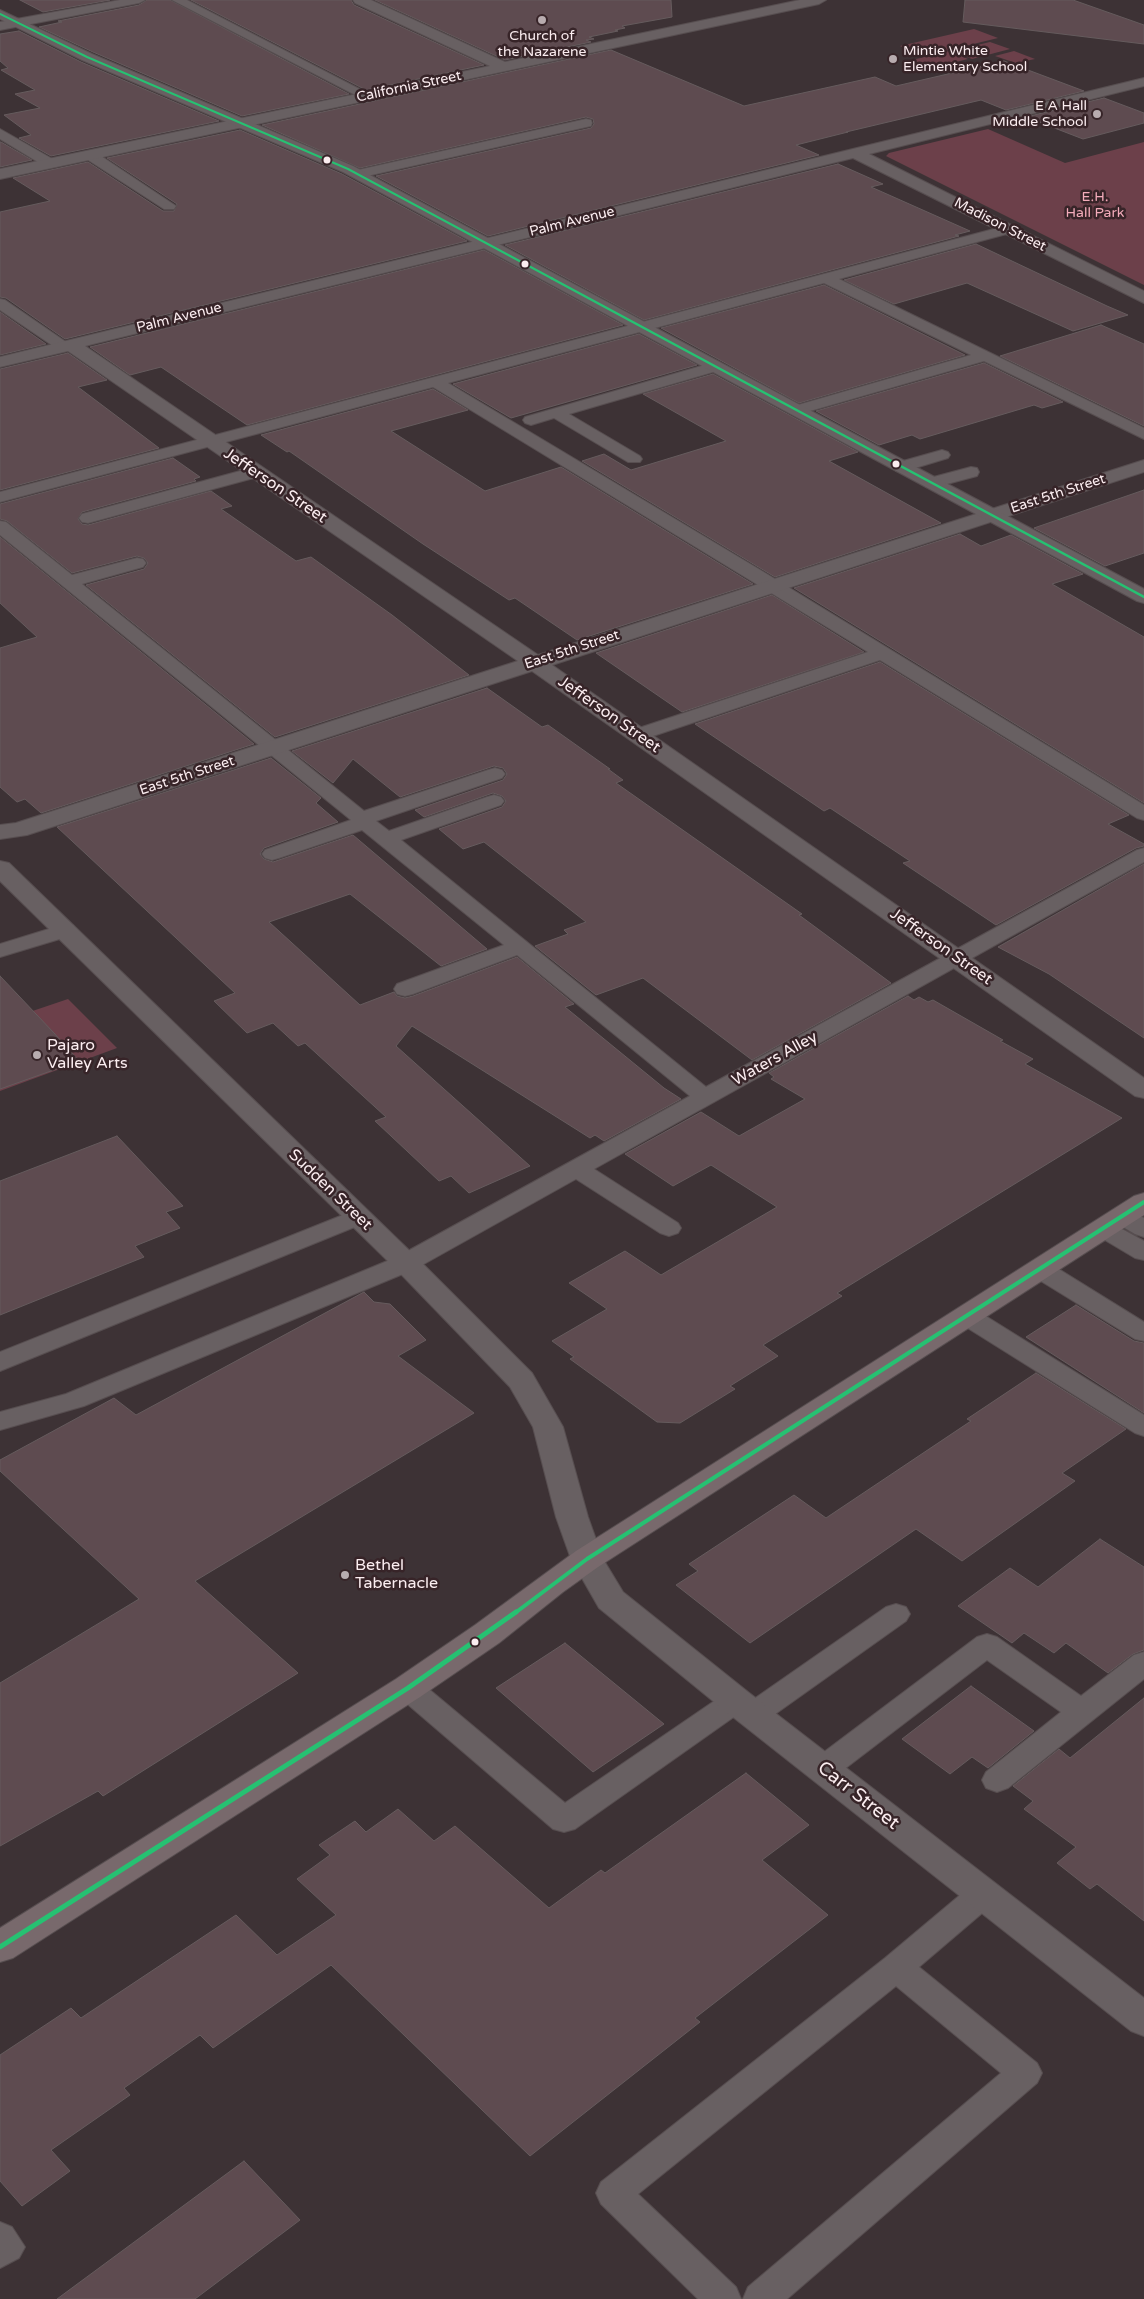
<!DOCTYPE html>
<style>
body{margin:0}
canvas{display:block;background:#3d3235}
</style>
<canvas width="1144" height="2299"></canvas>
<script>
const ctx = document.querySelector('canvas').getContext('2d');
ctx.lineJoin = 'round';
function fill(path, color) { ctx.fillStyle = color; ctx.fill(path, 'evenodd'); }
const shape = rows => new Path2D(rows.map(r => 'M' + r).join(''));
function stroke(path, color, width, dash) { ctx.strokeStyle = color; ctx.lineWidth = width; ctx.lineCap = dash ? 'butt' : 'round'; ctx.setLineDash(dash || []); ctx.stroke(path); }
function drawText(font, color, halo, rows, align = 'center') {
  ctx.font = font + ' "Varela Round",sans-serif'; ctx.lineWidth = 5; ctx.setLineDash([]); ctx.textBaseline = 'middle'; ctx.strokeStyle = halo; ctx.fillStyle = color; for (const [text, x, y, turn = 0] of rows) {
    ctx.save(); ctx.translate(x, y); ctx.rotate((+turn || 0) * Math.PI / 180); ctx.textAlign = isNaN(turn) ? turn : align; if (halo) ctx.strokeText(text, 0, 0); ctx.fillText(text, 0, 0); ctx.restore();
  }
}
const green = shape([
 [974,29,998,38,924,56,900,46],
 [990,42,1010,49,972,59,952,51],
 [949,51,968,59,931,68,912,60],
 [1014,51,1035,59,1016,63,995,56],
 [988,129,1065,163,1144,142,1144,285,886,156,889,153],
 [68,999,117,1048,0,1091,0,1022]
]);
const building = shape([
 [20,0,110,0,43,12,20,0],
 [147,0,170,0,349,94,242,116,93,52,39,27,62,22,58,21,139,5,147,0],
 [191,0,351,0,354,5,484,65,366,90,191,0],
 [375,0,671,0,672,17,622,26,625,28,615,30,618,31,589,37,594,39,586,40,591,42,505,60,375,0],
 [965,0,1073,0,1144,25,1144,44,963,22,965,0],
 [19,31,81,62,219,121,51,156,19,138,31,135,4,115,40,108,15,94,35,90,1,70,8,68,0,61,0,34,19,31],
 [611,50,744,106,875,77,896,86,1004,61,1084,91,1006,110,981,100,846,132,848,132,796,145,819,155,488,236,376,176,591,128,594,124,593,119,586,117,360,168,262,125,611,50],
 [1104,98,1144,113,1144,123,1083,139,1026,117,1104,98],
 [240,130,342,174,467,241,65,339,6,298,0,297,0,212,50,201,13,178,88,162,163,211,174,211,177,204,107,158,240,130],
 [0,142,1,142,32,160,0,167,0,142],
 [838,164,883,184,871,187,970,231,955,235,959,236,644,320,505,245,838,164],
 [976,244,1107,306,1128,315,1073,331,967,283,894,304,844,280,976,244],
 [484,250,623,325,247,425,161,367,130,375,90,347,484,250],
 [824,285,965,355,799,403,661,328,824,285],
 [0,312,46,344,0,355,0,312],
 [1101,325,1144,344,1144,426,1000,356,1101,325],
 [639,334,697,365,511,418,453,384,639,334],
 [68,353,107,380,78,387,159,448,0,490,0,369,68,353],
 [984,363,1063,402,1042,408,1034,405,920,439,912,435,879,445,816,411,984,363],
 [713,374,858,452,829,461,941,523,775,577,582,461,604,454,631,470,726,441,643,394,713,374],
 [433,389,468,410,391,431,485,491,561,467,753,584,577,640,515,598,509,600,423,544,289,451,287,452,261,435,433,389],
 [173,458,200,477,194,479,196,481,82,512,78,519,82,524,88,525,211,491,232,506,221,509,296,561,311,557,392,615,469,675,275,737,86,585,144,569,148,563,144,558,137,556,72,573,7,521,0,519,0,504,173,458],
 [1144,490,1144,553,1105,566,1034,528,1144,490],
 [960,534,981,546,1011,535,1083,574,1052,584,1144,637,1144,803,794,588,960,534],
 [0,537,254,744,41,813,25,799,17,802,0,787,0,648,37,637,0,603,0,537],
 [772,595,864,652,682,712,596,653,772,595],
 [880,662,1129,815,1108,824,1144,844,1144,846,1136,848,996,925,903,863,910,861,830,808,824,811,695,724,880,662],
 [487,688,542,727,548,725,610,769,608,769,623,780,616,783,802,914,799,915,891,983,752,1060,643,978,596,995,535,946,568,934,564,930,586,922,484,842,463,849,439,829,502,807,506,801,502,796,493,793,424,817,415,810,503,780,507,774,503,768,494,766,400,797,353,759,333,783,292,751,487,688],
 [271,758,321,798,316,803,338,822,264,848,260,854,264,859,273,862,353,835,487,949,441,966,350,894,269,922,360,1005,394,992,397,996,405,998,413,996,517,957,574,1004,565,1007,664,1088,681,1099,604,1141,595,1135,590,1138,412,1026,396,1046,530,1166,469,1193,451,1176,439,1181,375,1121,386,1117,305,1043,298,1046,273,1023,247,1033,214,1001,235,993,57,827,271,758],
 [1144,864,1144,1038,1049,974,998,947,1144,864],
 [0,976,54,1033,79,1061,0,1089,0,976],
 [908,996,914,1000,919,997,928,1002,933,1000,1003,1040,1000,1041,1033,1059,1025,1064,1122,1118,837,1293,842,1296,763,1345,778,1356,730,1386,735,1389,680,1423,657,1422,570,1359,574,1357,552,1341,607,1309,569,1283,625,1251,661,1275,777,1207,711,1165,673,1186,625,1154,701,1112,739,1136,805,1099,771,1079,774,1077,769,1073,908,996],
 [117,1136,183,1206,166,1212,180,1228,135,1246,144,1257,0,1315,0,1181,117,1136],
 [364,1292,374,1302,390,1304,426,1340,398,1356,474,1413,195,1581,298,1673,103,1796,98,1791,0,1846,0,1683,139,1599,0,1471,0,1460,114,1398,136,1415,364,1292],
 [1076,1305,1134,1341,1144,1343,1144,1413,1026,1337,1076,1305],
 [1036,1373,1126,1429,1062,1473,1075,1481,962,1561,916,1529,750,1643,676,1585,698,1571,689,1564,794,1495,826,1518,971,1421,967,1419,1036,1373],
 [1100,1539,1144,1567,1144,1650,1133,1654,1108,1673,1066,1643,1054,1653,1024,1633,1012,1643,958,1606,1010,1568,1038,1587,1100,1539],
 [565,1643,664,1724,593,1772,496,1688,565,1643],
 [971,1686,1034,1731,988,1768,972,1757,950,1774,902,1739,971,1686],
 [1144,1698,1144,1921,1097,1884,1090,1889,1057,1863,1076,1847,1024,1809,1033,1801,1013,1786,1059,1749,1070,1758,1144,1698],
 [746,1773,809,1825,762,1860,828,1915,695,2018,700,2022,530,2156,331,1965,213,2048,200,2035,124,2088,130,2095,51,2150,70,2171,22,2206,0,2181,0,2055,71,2008,81,2018,236,1915,277,1955,336,1915,297,1879,330,1855,319,1845,355,1821,366,1832,398,1809,434,1841,455,1826,549,1908,601,1870,605,1873,746,1773],
 [244,2161,300,2220,195,2299,57,2299,244,2161]
]);
const lane = shape([
 [120,0,145,0,139,3,0,30,0,22,120,0],
 [172,0,187,0,373,96,371,99,363,99,172,0],
 [586,119,591,120,592,123,591,126,358,178,351,174,358,170,586,119],
 [0,129,56,161,58,164,56,167,46,167,0,139,0,129],
 [90,151,95,152,176,206,174,209,164,209,85,158,83,155,90,151],
 [1009,225,1016,229,1014,232,839,279,1144,428,1144,439,984,361,803,413,791,413,789,410,791,407,971,355,824,283,448,383,762,571,1144,805,1144,820,1137,818,880,660,644,739,637,741,630,739,627,735,630,731,868,652,433,387,0,502,0,492,1009,225],
 [0,299,5,300,69,344,72,347,69,350,59,350,0,310,0,299],
 [715,362,720,364,723,367,720,370,569,414,640,456,642,459,640,462,628,462,554,418,531,425,525,423,523,420,525,417,715,362],
 [942,450,948,452,950,455,948,458,902,472,896,471,894,467,896,463,942,450],
 [255,467,261,468,263,472,261,476,88,523,82,522,79,518,82,514,255,467],
 [971,467,977,468,979,472,977,476,932,488,926,487,924,483,926,479,971,467],
 [0,521,6,522,72,575,137,558,143,559,146,563,143,567,82,584,364,811,488,770,495,768,502,770,505,774,502,778,376,821,389,831,487,797,494,795,501,797,504,801,501,805,401,840,706,1087,1137,850,1144,848,1144,862,594,1169,678,1223,681,1228,678,1233,669,1236,660,1233,576,1179,415,1269,84,1406,0,1430,0,1412,66,1394,397,1257,690,1096,517,955,413,994,405,996,397,994,394,989,397,984,504,945,362,830,279,858,272,860,265,858,262,854,265,850,351,820,0,535,0,521],
 [65,924,73,925,76,930,73,935,0,957,0,944,65,924],
 [1122,1208,1144,1218,1144,1237,1135,1234,1113,1221,1110,1216,1113,1211,1122,1208],
 [358,1209,367,1212,370,1217,367,1222,0,1371,0,1352,358,1209],
 [1102,1220,1111,1223,1144,1241,1144,1260,1135,1258,1093,1233,1090,1228,1093,1223,1102,1220],
 [1040,1261,1049,1263,1144,1322,1144,1341,1135,1339,1031,1275,1027,1269,1031,1263,1040,1261],
 [967,1308,976,1310,1144,1415,1144,1436,1135,1433,958,1322,954,1316,958,1310,967,1308],
 [896,1604,906,1607,910,1614,906,1621,764,1722,753,1725,742,1722,738,1714,575,1829,564,1832,553,1829,398,1696,393,1688,398,1680,408,1677,418,1680,565,1803,726,1693,736,1690,746,1693,751,1701,886,1607,896,1604],
 [987,1634,997,1637,1081,1696,1134,1655,1144,1652,1144,1679,1008,1788,997,1792,986,1788,982,1780,986,1772,1061,1712,987,1660,834,1777,823,1781,812,1777,808,1769,812,1761,977,1637,987,1634],
 [983,1881,994,1885,999,1894,994,1903,919,1967,1037,2063,1042,2073,1037,2083,787,2299,743,2299,748,2287,1001,2073,896,1986,638,2194,736,2287,741,2299,698,2299,601,2204,596,2193,601,2182,885,1958,972,1885,983,1881],
 [0,2222,12,2227,25,2247,19,2258,0,2268,0,2222]
]);
const street = shape([
 [353,0,371,0,505,62,800,0,826,0,819,4,0,179,0,169,490,66,355,3,353,0],
 [1144,78,1144,86,869,154,1144,291,1144,303,853,158,85,346,538,655,1144,460,1144,472,552,665,1144,1078,1144,1098,1135,1096,532,671,27,835,0,839,0,825,16,823,518,661,68,351,0,367,0,357,1144,78],
 [0,861,9,863,416,1257,532,1373,563,1427,588,1517,603,1559,623,1592,748,1692,1144,1998,1144,2036,1131,2031,724,1710,599,1608,571,1559,556,1517,533,1427,510,1387,396,1269,0,881,0,861]
]);
const secondary = shape([
 [0,10,92,54,353,166,1144,589,1144,603,1137,601,343,172,82,60,0,19,0,10]
]);
const primary = shape([
 [1144,1193,1144,1215,598,1567,563,1592,499,1643,420,1697,13,1958,0,1962,0,1928,396,1679,475,1625,576,1551,1134,1196,1144,1193]
]);
const bus1Far3 = shape([
 [0,14,87,57,348,169,553,279]
]);
const bus1Far2 = shape([
 [551,278,1144,597]
]);
const bus1Far1 = shape([
 [515,1613,587,1559,1144,1202]
]);
const bus1 = shape([
 [0,1947,408,1688,516,1612]
]);
const markers = [
 [542,20,5,"#b8acaf"],
 [893,59,5,"#b8acaf"],
 [1097,114,5,"#b8acaf"],
 [327,160,4.5,"#fbedf0"],
 [525,264,4.5,"#fbedf0"],
 [896,464,4.5,"#fbedf0"],
 [37,1055,5,"#b8acaf"],
 [345,1575,5,"#b8acaf"],
 [475,1642,4.5,"#fbedf0"]
];
const farPoinames = [
 ["Church of",542,36],
 ["the Nazarene",542,52],
 ["Mintie White",903,51,"left"],
 ["Elementary School",903,67,"left"],
 ["E A Hall",1087,106,"right"],
 ["Middle School",1087,122,"right"]
];
const farStreetnames = [
 ["California Street",409,87,-12],
 ["Palm Avenue",572,222,-14],
 ["Madison Street",1000,225,27],
 ["Palm Avenue",179,318,-14],
 ["East 5th Street",1058,494,-18],
 ["East 5th Street",572,650,-18],
 ["East 5th Street",187,776,-18]
];
const farParknames = [
 ["E.H.",1095,197],
 ["Hall Park",1095,213]
];
const streetNames = [
 ["Jefferson Street",275,486,34],
 ["Jefferson Street",609,715,35],
 ["Jefferson Street",941,947,35],
 ["Waters Alley",775,1059,-29],
 ["Sudden Street",330,1190,44]
];
const poiNames = [
 ["Pajaro",47,1046],
 ["Valley Arts",47,1064],
 ["Bethel",355,1566],
 ["Tabernacle",355,1584]
];
const nearStreetnames = [
 ["Carr Street",858,1796,38]
];
fill(green, '#6c404a');
fill(building, '#5e4b50');
stroke(building, '#655b5d', 1);
stroke(lane, '#574e50', 2);
stroke(street, '#574e50', 2);
stroke(secondary, '#574e50', 2);
stroke(primary, '#574e50', 2);
fill(lane, '#686062');
fill(street, '#686062');
fill(secondary, '#686062');
fill(primary, '#78696c');
stroke(bus1Far3, '#26c172', 2);
stroke(bus1Far2, '#26c172', 2.5);
stroke(bus1Far1, '#26c172', 4);
stroke(bus1, '#26c172', 5);
for (const [x, y, r, color] of markers) { const dot = new Path2D(); dot.arc(x, y, r, 0, 2 * Math.PI); ctx.fillStyle = color; ctx.fill(dot); stroke(dot, '#372428', 2); }
drawText('14px', '#fbedf0', '#372428', farPoinames);
drawText('14px', '#fbedf0', '#372428', farStreetnames);
drawText('14px', '#f4acbb', '#372428', farParknames);
drawText('16px', '#fbedf0', '#372428', streetNames);
drawText('16px', '#fbedf0', '#372428', poiNames, 'left');
drawText('19px', '#fbedf0', '#372428', nearStreetnames);
</script>
